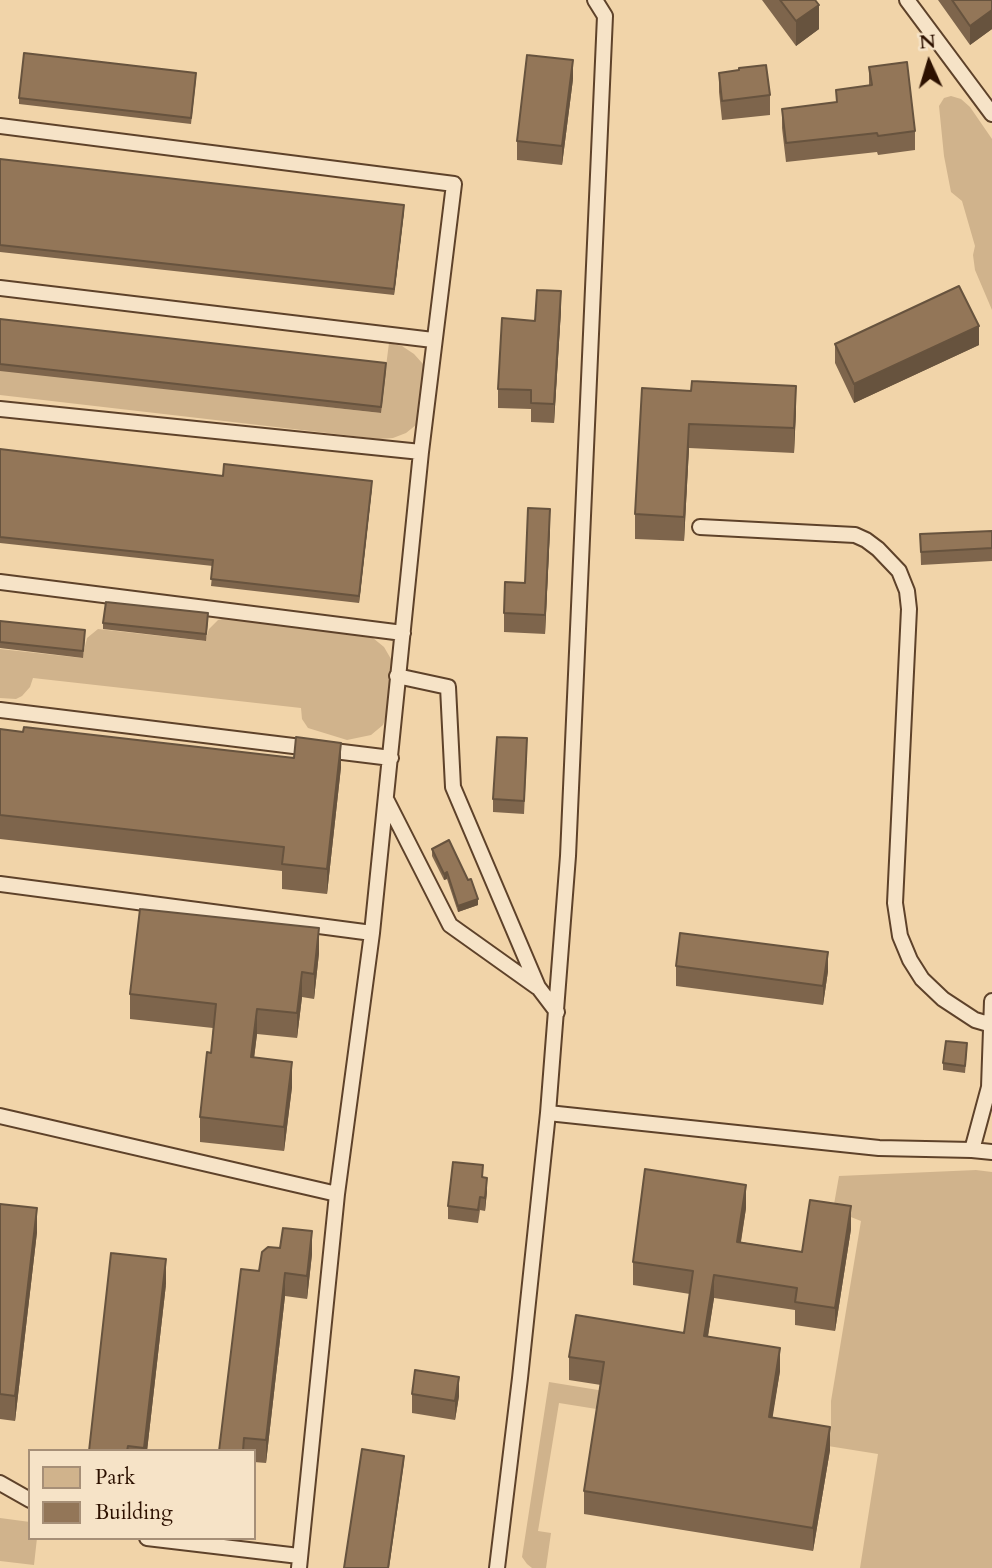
<!DOCTYPE html>
<style>
body{margin:0}
#map{position:relative;width:992px;height:1568px;overflow:hidden;background:#f1d4a9;font-family:Cardo,serif}
canvas{display:block}
.legend{position:absolute;left:28px;top:1449px;width:228px;height:91px;box-sizing:border-box;background:#f6e3c7;border:2px solid #a68f77;margin:0;padding:9px 12px;list-style:none;font-size:21px;color:#2d1100}
.legend li{display:flex;align-items:center;gap:14px;height:35px}
.legend b{width:35px;border:2px solid #a68f77}
.north{position:absolute;left:894px;top:28px;width:70px;height:70px;-webkit-text-stroke:5px #f6e3c7;paint-order:stroke;rotate:356deg;font-size:19px;font-weight:700;line-height:28px;text-align:center;color:#2d1100}
.north::after{content:'';display:block;margin:auto;width:24px;height:32px;background:#2d1100;clip-path:polygon(50% 0,100% 100%,50% 72%,0 100%)}
</style>
<div id="map">
<canvas width="992" height="1568"></canvas>
<ul class="legend">
<li><b style="height:19px;background:#d0b38c"></b>Park</li>
<li><b style="height:19px;background:#937658"></b>Building</li>
</ul>
<div class="north">N</div>
</div>
<script>
const ctx = document.querySelector('canvas').getContext('2d');
ctx.lineJoin = 'round';
function fill(path, color) { ctx.fillStyle = color; ctx.fill(path, 'evenodd'); }
const shape = rows => new Path2D(rows.map(r => 'M' + r).join(''));
function stroke(path, color, width, dash) { ctx.strokeStyle = color; ctx.lineWidth = width; ctx.lineCap = dash ? 'butt' : 'round'; ctx.setLineDash(dash || []); ctx.stroke(path); }
const green = shape([
 [951,96,961,99,970,107,992,139,992,310,975,270,973,255,975,246,962,201,951,192,944,156,939,106,944,98],
 [389,343,402,346,414,354,423,364,428,377,424,414,416,425,406,433,393,438,379,439,0,395,0,371,12,371,380,413],
 [230,617,360,632,373,638,384,647,391,659,394,672,394,692,383,725,371,735,347,740,308,728,302,719,301,708,33,678,30,687,22,696,16,699,0,698,0,649,82,658,87,638,98,629,205,641,209,629,218,620],
 [976,1170,992,1172,992,1568,860,1568,878,1454,559,1403,538,1531,551,1533,546,1568,532,1568,527,1564,522,1557,549,1382,831,1428,831,1401,861,1221,833,1210,839,1176],
 [0,1518,30,1522,30,1538,37,1538,34,1565,0,1561]
]);
const service = shape([
 [907,0,992,114],
 [0,126,454,184,421,452,372,933,337,1194,299,1568],
 [0,288,433,340],
 [0,409,421,452],
 [700,527,855,535,866,540,878,549,899,571,907,591,909,609,895,903,900,936,910,960,922,979,943,999,975,1020,992,1025],
 [0,582,403,633],
 [397,676,448,687,453,787,538,987,557,1012],
 [0,710,391,758],
 [387,801,450,925,537,987],
 [0,884,372,933],
 [548,1113,879,1148,972,1150,992,1152],
 [0,1116,337,1194],
 [972,1150,989,1087,992,1001],
 [0,1483,30,1500],
 [147,1538,299,1556],
 [497,1568,520,1378,548,1113,568,856,605,16,595,0]
]);
const wall = shape([
 [762,0,815,0,819,29,796,46],
 [938,0,992,0,992,29,970,45],
 [869,67,915,131,915,150,878,155,877,152,786,162,782,128,782,109,836,102,836,90,869,86],
 [719,73,770,95,770,115,722,120,719,92],
 [196,79,191,124,19,104,19,98],
 [573,79,562,165,517,160,517,141],
 [0,159,404,211,394,295,0,252],
 [561,310,554,423,531,422,531,409,498,408,498,389,535,321],
 [0,319,386,370,381,413,0,371],
 [835,344,979,345,854,403,835,363],
 [642,388,796,410,794,453,689,448,684,541,635,539,635,514],
 [0,449,223,476,372,487,359,603,211,586,213,566,0,543],
 [550,528,545,634,504,632,504,613,525,583],
 [992,531,992,561,921,565,920,534],
 [208,620,206,641,103,629,103,623],
 [0,621,85,637,83,658,0,648],
 [0,729,341,767,327,894,282,889,282,871,0,839],
 [527,751,524,814,493,812,493,799],
 [432,849,478,905,458,912,447,879,444,880,432,856],
 [319,953,314,999,302,997,297,1038,257,1034,254,1058,292,1087,284,1151,200,1142,200,1117,211,1053,213,1028,130,1019,130,994],
 [676,966,828,971,823,1005,676,986],
 [967,1050,965,1073,943,1070,943,1063],
 [483,1177,487,1191,485,1211,480,1210,478,1223,448,1219,448,1206],
 [0,1204,37,1232,15,1421,0,1419],
 [746,1208,741,1242,802,1252,851,1229,835,1331,795,1325,795,1310,714,1298,708,1337,780,1371,772,1417,830,1450,813,1551,584,1514,584,1491,601,1385,569,1380,569,1357,684,1333,690,1294,633,1285,633,1262],
 [312,1254,307,1299,285,1296,266,1463,254,1462,254,1451,219,1451,259,1271],
 [166,1284,147,1451,89,1451],
 [412,1394,459,1396,455,1420,412,1413]
]);
const shadedWall = shape([
 [819,5,819,29,796,46,796,21],
 [992,10,992,29,970,45,970,26],
 [573,60,573,79,562,165,562,146],
 [404,205,404,211,394,295,394,289],
 [561,291,561,310,554,423,554,404],
 [979,326,979,345,854,403,854,384],
 [796,386,796,410,794,453,794,428],
 [689,424,689,448,684,541,684,517],
 [372,481,372,487,359,603,359,596],
 [550,509,550,528,545,634,545,615],
 [341,743,341,767,327,894,327,869],
 [447,872,447,879,444,880,444,874],
 [478,899,478,905,458,912,458,906],
 [319,928,319,953,314,999,314,974],
 [828,952,828,971,823,1005,823,986],
 [302,972,302,997,297,1038,297,1013],
 [257,1009,257,1034,251,1082,251,1057],
 [292,1062,292,1087,284,1151,284,1127],
 [487,1178,487,1191,485,1211,485,1198],
 [746,1185,746,1208,737,1265,737,1242],
 [851,1206,851,1229,835,1331,835,1308],
 [37,1208,37,1232,15,1421,15,1396],
 [312,1231,312,1254,307,1299,307,1276],
 [166,1259,166,1284,147,1451,144,1451],
 [285,1273,285,1296,266,1463,266,1440],
 [714,1275,714,1298,704,1359,704,1336],
 [780,1348,780,1371,769,1440,769,1417],
 [459,1377,459,1396,455,1420,455,1401],
 [830,1427,830,1450,813,1551,813,1528],
 [404,1456,404,1462,389,1568,388,1568]
]);
const building = shape([
 [780,0,815,0,819,5,796,21,780,0],
 [952,0,992,0,992,10,970,26,952,0],
 [24,53,196,73,191,118,19,98,24,53],
 [527,55,573,60,562,146,517,141,527,55],
 [907,62,915,131,878,136,877,133,786,143,782,109,837,102,836,90,872,85,869,67,907,62],
 [766,65,770,95,722,101,719,73,739,70,739,68,766,65],
 [0,159,404,205,394,289,0,245,0,159],
 [959,286,979,326,854,384,835,344,959,286],
 [537,290,561,291,554,404,531,403,531,390,498,389,502,318,535,321,537,290],
 [0,319,386,363,381,407,0,364,0,319],
 [692,381,796,386,794,428,689,424,684,517,635,514,642,388,691,391,692,381],
 [0,449,223,476,224,464,372,481,359,596,211,579,213,560,0,537,0,449],
 [528,508,550,509,545,615,504,613,505,582,525,583,528,508],
 [992,531,992,548,921,552,920,534,992,531],
 [106,602,208,613,206,634,103,623,106,602],
 [0,621,85,630,83,651,0,642,0,621],
 [24,727,294,758,296,737,341,743,327,869,282,864,284,847,0,815,0,729,23,732,24,727],
 [497,737,527,738,524,801,493,799,497,737],
 [449,840,468,880,471,879,478,899,458,906,447,872,444,874,432,849,449,840],
 [140,909,319,928,314,974,302,972,297,1013,257,1009,251,1057,292,1062,284,1127,200,1117,207,1052,211,1053,216,1004,130,994,140,909],
 [680,933,828,952,823,986,676,966,680,933],
 [946,1041,967,1043,965,1066,943,1063,946,1041],
 [453,1162,483,1165,482,1177,487,1178,485,1198,480,1197,478,1210,448,1206,453,1162],
 [645,1169,746,1185,737,1242,802,1252,810,1200,851,1206,835,1308,795,1302,797,1288,714,1275,704,1336,780,1348,769,1417,830,1427,813,1528,584,1491,604,1362,569,1357,576,1315,684,1333,693,1271,633,1262,645,1169],
 [0,1204,37,1208,15,1396,0,1394,0,1204],
 [283,1228,312,1231,307,1276,285,1273,266,1440,244,1438,243,1451,219,1451,241,1269,259,1271,262,1252,268,1247,280,1248,283,1228],
 [111,1253,166,1259,144,1448,128,1446,127,1451,89,1451,111,1253],
 [415,1370,459,1377,455,1401,412,1394,415,1370],
 [362,1449,404,1456,388,1568,344,1568,362,1449]
]);
fill(green, '#d0b38c');
stroke(service, '#5e422a', 18);
stroke(service, '#f6e3c7', 14);
fill(wall, '#7e654c');
fill(shadedWall, '#67533e');
fill(building, '#937658');
stroke(building, '#67533e', 2);
</script>
